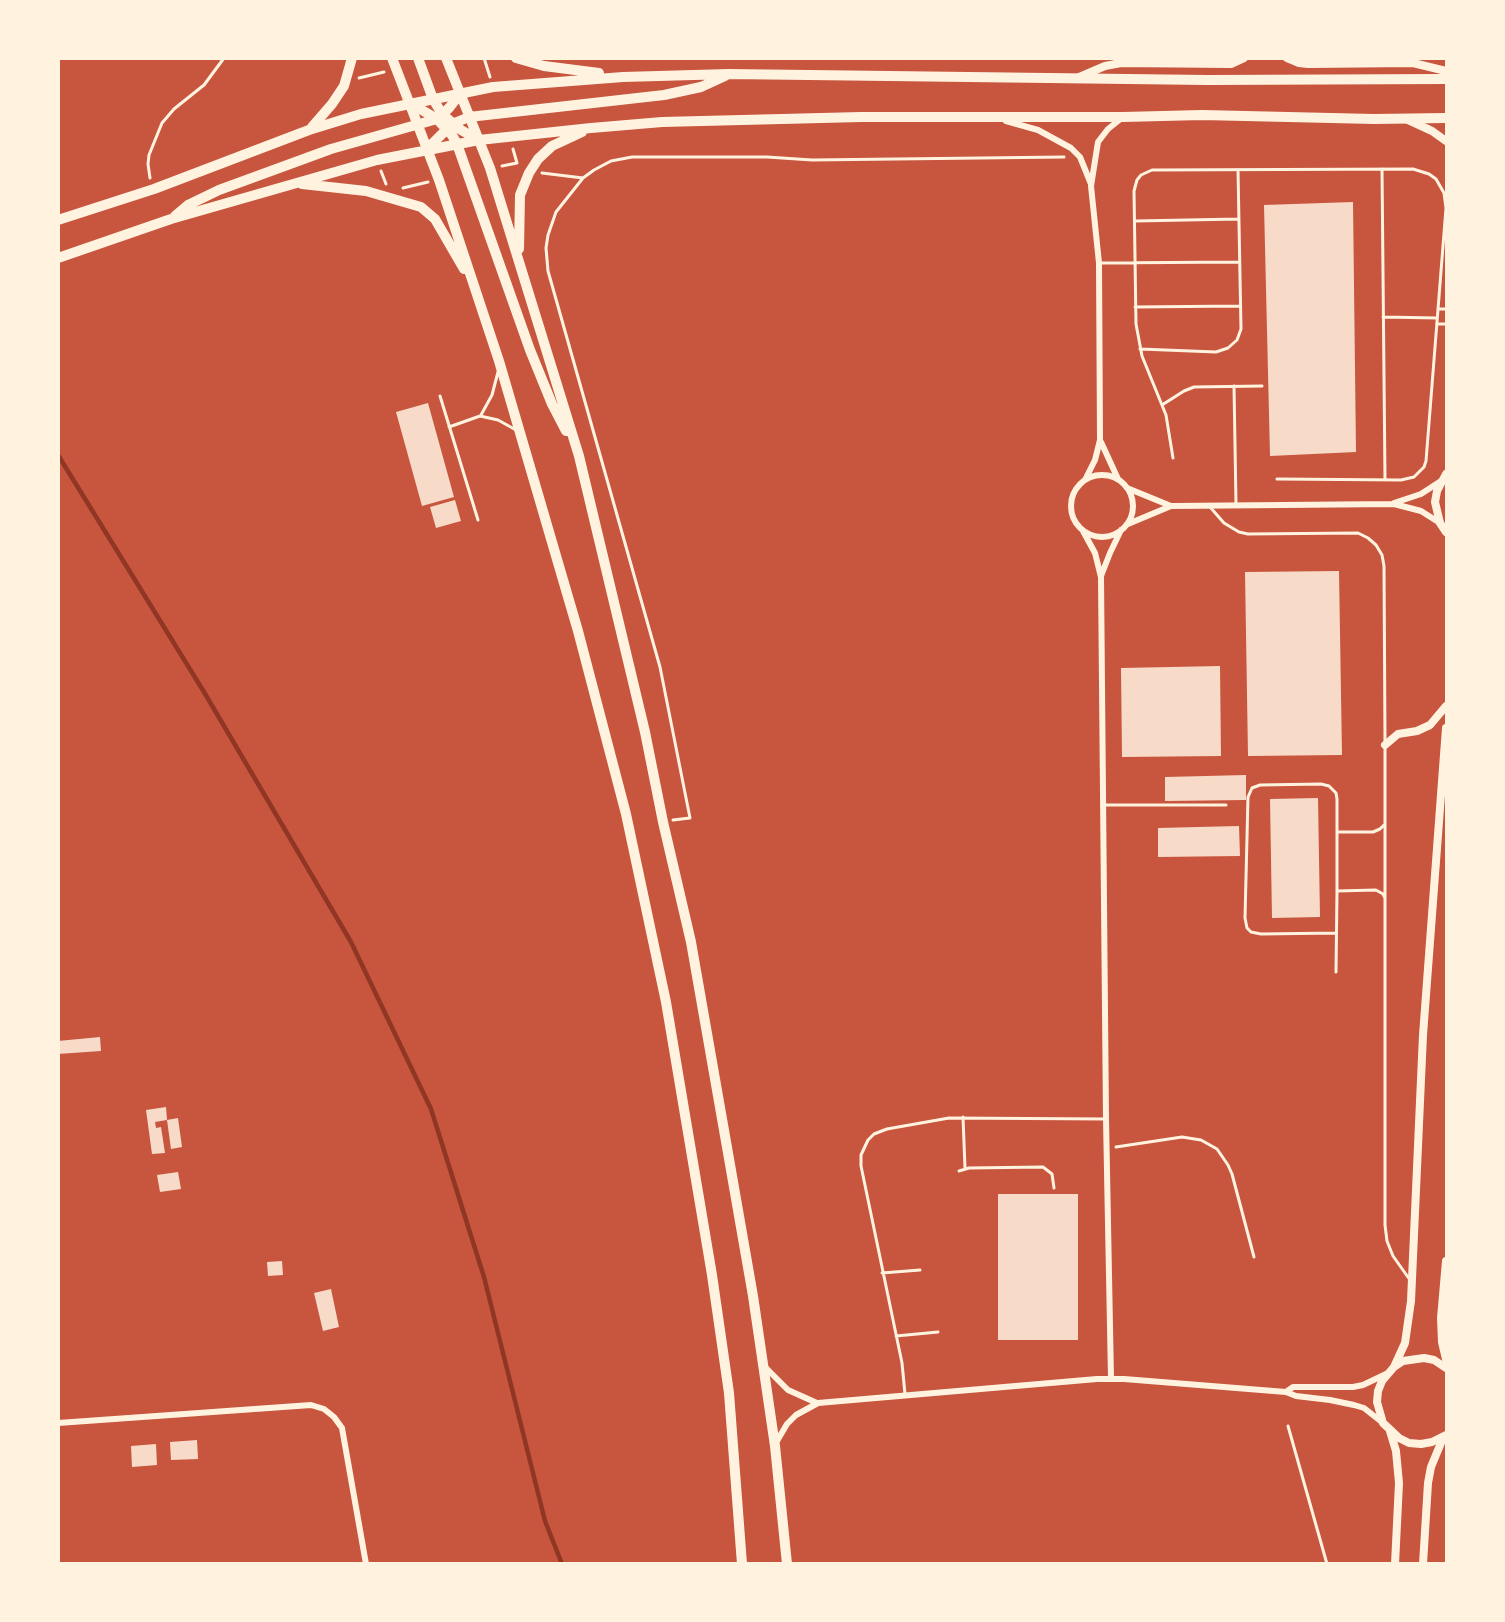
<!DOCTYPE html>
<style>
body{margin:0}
#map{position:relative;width:1505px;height:1622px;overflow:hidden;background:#c8553d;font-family:Mulish,sans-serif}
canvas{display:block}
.frame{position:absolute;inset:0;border:60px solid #fff3e0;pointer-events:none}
</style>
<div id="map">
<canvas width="1505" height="1622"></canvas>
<div class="frame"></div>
</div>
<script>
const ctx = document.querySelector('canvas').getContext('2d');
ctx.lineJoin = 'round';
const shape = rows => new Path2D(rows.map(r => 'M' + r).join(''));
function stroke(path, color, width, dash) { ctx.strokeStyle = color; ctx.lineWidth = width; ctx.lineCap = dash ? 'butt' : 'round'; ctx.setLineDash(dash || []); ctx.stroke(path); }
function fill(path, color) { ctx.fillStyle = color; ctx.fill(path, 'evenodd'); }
const stream = shape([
 [58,455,204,692,351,942,431,1109,484,1277,545,1521,562,1564]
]);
const building = shape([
 [1353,202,1356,452,1270,456,1264,205],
 [428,403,454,497,422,506,396,412],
 [455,500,461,521,436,528,430,507],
 [1339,571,1342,755,1248,756,1245,572],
 [1220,666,1221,756,1122,757,1121,668],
 [1246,775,1246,800,1165,801,1165,777],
 [1318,798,1320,917,1272,918,1270,799],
 [1239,826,1240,856,1158,857,1158,828],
 [100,1037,101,1051,58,1054,58,1041],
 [166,1107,167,1120,155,1122,156,1128,161,1127,165,1153,152,1154,146,1110],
 [178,1118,182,1147,171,1149,167,1120],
 [178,1172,181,1189,160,1192,157,1175],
 [998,1194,1078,1194,1078,1340,998,1340],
 [282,1261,283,1275,268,1276,267,1262],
 [331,1289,339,1327,323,1331,314,1293],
 [197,1440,198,1459,171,1460,170,1442],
 [156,1444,157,1465,132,1467,131,1446]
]);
const path = shape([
 [484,58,490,77],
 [359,78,384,72],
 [502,166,517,163,513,149],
 [381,171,386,184],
 [542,173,583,178],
 [150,178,148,164,149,155,162,123,174,109,204,85,224,58],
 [403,188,428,182],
 [673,820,690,818,660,667,548,271,546,248,548,235,556,212,583,178,594,170,611,161,632,157,767,157,812,160,1064,157],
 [1116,1147,1182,1137,1201,1140,1217,1149,1228,1165,1232,1174,1254,1257]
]);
const service = shape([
 [1382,169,1385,480],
 [1135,221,1239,219],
 [1099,263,1239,262],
 [1135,307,1240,306],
 [1438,309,1446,309],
 [1383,317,1437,318],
 [1437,324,1446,324],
 [1140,349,1216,352,1228,348,1237,340,1241,329,1238,170],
 [1234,386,1236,504],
 [440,396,478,520],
 [1162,405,1184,391,1194,387,1262,386],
 [481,415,492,395,498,372],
 [449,427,480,416,498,420,516,430],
 [1173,458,1166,415,1142,356,1136,324,1134,191,1137,180,1141,175,1152,170,1413,169,1429,174,1436,179,1444,193,1446,208,1426,461,1424,467,1414,477,1401,480,1277,479],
 [1210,507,1224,523,1239,532,1248,534,1358,533,1368,538,1376,545,1382,555,1384,566,1385,741],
 [1385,747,1385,1225,1387,1241,1393,1256,1410,1280],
 [1105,805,1226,805],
 [1337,832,1373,832,1380,829,1384,825],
 [1337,891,1376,890,1383,894,1385,898],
 [1336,972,1337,891,1337,799,1336,793,1329,786,1321,784,1260,785,1252,788,1248,797,1245,918,1247,928,1251,932,1261,934,1336,933],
 [963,1117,965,1168],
 [959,1171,969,1168,1043,1167,1052,1174,1054,1188],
 [882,1273,920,1270],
 [896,1336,938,1332],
 [905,1394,902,1363,861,1166,861,1155,868,1140,874,1134,887,1129,949,1118,1106,1119],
 [1288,1426,1327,1564]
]);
const minor = shape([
 [1006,121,1038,130,1071,148,1080,157,1091,184],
 [1101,442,1118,479],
 '1071 506a31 31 0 1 1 62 0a31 31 0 1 1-62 0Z',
 [1085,480,1095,460,1100,440,1099,263,1091,186,1098,142,1108,129,1123,117],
 [1127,488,1171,506,1394,504,1421,511,1440,523],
 [1394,503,1421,494,1441,481],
 [1128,524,1171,506],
 [1083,531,1095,553,1101,577,1106,1119,1111,1379],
 [1101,576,1110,553,1121,530],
 [765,1367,788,1390,817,1403],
 [1286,1392,1293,1387,1353,1387,1363,1385,1386,1374],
 [58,1423,311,1405,324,1409,334,1417,342,1428,366,1564],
 [777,1441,787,1424,796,1415,818,1403,1097,1379,1124,1379,1286,1392,1296,1396,1330,1400,1354,1405,1364,1408,1383,1423]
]);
const tertiary = shape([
 [1287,58,1299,63,1308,64,1413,63,1446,71],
 [1077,78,1105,66,1121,63,1231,64,1244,58],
 [1406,119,1432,131,1446,141],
 [1446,474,1437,491,1435,502,1440,523,1446,532],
 [1385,745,1398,734,1417,731,1430,725,1446,706],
 [1446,1261,1441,1318,1442,1342,1446,1359],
 [1394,1367,1405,1343,1411,1301,1423,1035,1446,728],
 [1446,1368,1434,1360,1424,1358,1403,1361,1394,1367,1382,1381,1378,1391,1377,1402,1383,1423,1399,1438,1409,1443,1421,1444,1432,1442,1446,1435],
 [1390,1431,1396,1451,1399,1483,1395,1564],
 [1423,1564,1428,1483,1431,1467,1443,1438]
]);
const primary = shape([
 [392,58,439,180,499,361,578,631,626,814,666,1002,712,1275,729,1393,742,1564],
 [418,58,433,99,442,114,461,130,479,140],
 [446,58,490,168,579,456,645,732,663,822,691,942,728,1153,753,1296,775,1446,787,1564],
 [516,58,544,66,599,73],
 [410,103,437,119,452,135,457,144,530,350,552,404,566,431],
 [312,127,332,104,344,86,352,58],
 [427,149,452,124,469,117,664,95,701,87,725,76],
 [302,184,366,191,421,207,435,219,464,269],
 [175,216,188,205,219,190,331,149,437,119,449,108,460,94],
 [58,220,154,189,309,130,361,114,493,87,623,77,729,74,1207,80,1446,79],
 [519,249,520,195,529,173,538,159,552,146,582,132],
 [58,258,171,219,377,160,479,140,591,128,662,122,861,117,1123,117,1202,115,1374,119,1446,118]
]);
stroke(stream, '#8f3625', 4.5);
fill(building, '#f7dbc8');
stroke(path, '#fff3e0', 3);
stroke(service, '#fff3e0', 3);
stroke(minor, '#fff3e0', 6);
stroke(tertiary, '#fff3e0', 8);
stroke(primary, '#fff3e0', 10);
</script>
